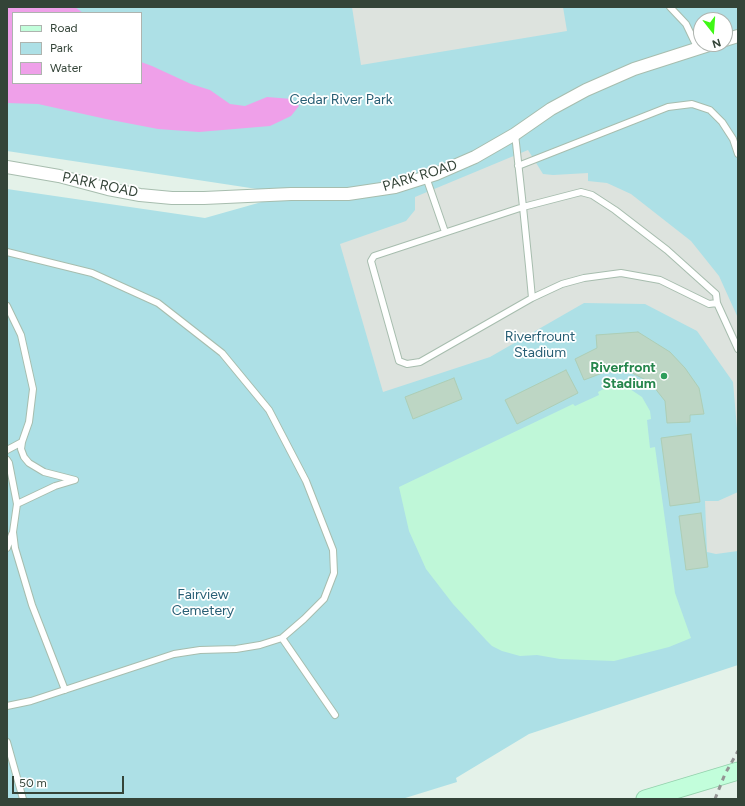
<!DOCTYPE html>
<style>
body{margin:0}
#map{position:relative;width:745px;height:806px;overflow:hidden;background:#e4f2e9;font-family:Figtree,sans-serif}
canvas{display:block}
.frame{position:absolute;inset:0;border:8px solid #344438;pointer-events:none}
.legend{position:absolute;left:12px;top:12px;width:130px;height:72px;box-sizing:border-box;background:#fff;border:1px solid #aeb4af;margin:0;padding:5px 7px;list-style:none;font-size:12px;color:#344438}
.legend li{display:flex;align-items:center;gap:8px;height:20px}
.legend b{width:20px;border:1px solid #aeb4af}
.north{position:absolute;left:693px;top:12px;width:40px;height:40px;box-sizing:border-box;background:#fff;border:1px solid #aeb4af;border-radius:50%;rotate:163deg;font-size:11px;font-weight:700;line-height:16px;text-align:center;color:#344438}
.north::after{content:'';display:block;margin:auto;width:14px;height:18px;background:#3ff815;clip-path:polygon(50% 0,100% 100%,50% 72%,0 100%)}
.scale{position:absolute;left:12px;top:776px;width:112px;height:18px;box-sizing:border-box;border:2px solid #344438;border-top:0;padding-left:5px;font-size:12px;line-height:14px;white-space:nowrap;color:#344438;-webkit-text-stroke:3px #fff;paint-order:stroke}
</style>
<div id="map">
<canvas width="745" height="806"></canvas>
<div class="frame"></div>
<ul class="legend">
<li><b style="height:5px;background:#c2fedb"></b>Road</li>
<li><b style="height:11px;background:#ade0e6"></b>Park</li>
<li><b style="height:11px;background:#efa0e9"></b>Water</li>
</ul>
<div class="north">N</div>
<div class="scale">50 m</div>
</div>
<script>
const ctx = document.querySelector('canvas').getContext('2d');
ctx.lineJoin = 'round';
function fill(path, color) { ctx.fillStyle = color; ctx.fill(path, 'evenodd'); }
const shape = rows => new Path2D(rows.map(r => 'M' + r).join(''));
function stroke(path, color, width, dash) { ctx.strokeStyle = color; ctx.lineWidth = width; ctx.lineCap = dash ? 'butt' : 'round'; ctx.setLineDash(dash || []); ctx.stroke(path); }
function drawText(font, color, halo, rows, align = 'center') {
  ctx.font = font + ' Figtree,sans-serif'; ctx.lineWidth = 3.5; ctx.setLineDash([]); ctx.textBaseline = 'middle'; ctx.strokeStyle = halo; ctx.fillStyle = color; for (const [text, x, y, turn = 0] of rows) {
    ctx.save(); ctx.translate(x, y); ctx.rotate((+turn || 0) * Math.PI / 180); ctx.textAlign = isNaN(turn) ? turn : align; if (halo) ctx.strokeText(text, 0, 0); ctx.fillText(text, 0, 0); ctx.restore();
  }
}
const green = shape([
 [7,7,738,7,738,665,529,734,456,778,457,782,402,799,7,799,7,189,205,218,290,194,7,151],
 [13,13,141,13,141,83,13,83],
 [701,20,725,20,725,44,701,44]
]);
const sand = shape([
 [609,386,627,387,642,397,650,411,651,419,647,420,650,448,655,447,675,593,691,638,669,647,614,661,560,659,537,655,520,656,502,651,492,646,486,640,453,604,426,569,409,531,399,487,573,404,575,406,599,395,598,392]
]);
const parking = shape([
 [352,7,563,7,567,31,361,65],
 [528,150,543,174,553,175,588,173,588,181,607,183,631,194,691,241,719,276,738,318,738,440,733,382,697,331,645,304,584,303,490,357,383,392,340,244,406,221,415,210,415,197],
 [738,492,738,551,716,554,707,552,705,501,718,501]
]);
const water = shape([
 [7,7,75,7,83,13,13,13,13,83,141,83,141,62,152,66,191,84,210,90,230,104,245,106,267,97,292,99,299,106,291,116,270,126,199,132,158,129,106,119,38,104,7,103]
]);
const building = shape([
 [638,332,670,352,685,368,699,388,704,414,690,415,690,422,667,423,665,401,650,382,628,371,605,372,584,380,575,359,597,348,596,335,638,332],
 [566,370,578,393,517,424,505,400,566,370],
 [454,378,462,399,413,419,405,397,454,378],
 [691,434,700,502,670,506,661,438,691,434],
 [701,513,708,567,686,570,679,516,701,513]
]);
const lane = shape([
 [670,7,686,24,698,49],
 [515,134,523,207,529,266,532,298,420,362,407,364,399,361,371,261,374,256,523,207,581,192,592,195,615,210,667,250,716,294,717,303,738,349],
 [518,166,668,107,692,104,710,110,722,122,733,139,738,154],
 [426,177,445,232],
 [7,252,92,273,158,303,222,353,269,410,306,481,333,550,334,573,324,599,304,619,282,638,260,645,236,649,200,650,174,654,31,701,7,706],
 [532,298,562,284,584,278,621,273,660,280,709,304,717,303],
 [7,306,21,335,33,389,29,422,22,442,21,449,24,457,29,463,44,472,75,480,55,486,17,504],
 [7,450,22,442],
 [7,460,9,463,17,504,13,532,15,548,32,605,65,690],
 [7,548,12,534],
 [282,638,335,715],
 [7,742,23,799]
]);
const street = shape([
 [725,40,738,36],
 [7,167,59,176,108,189,140,195,172,198,204,198,291,194,348,194,395,187,436,174,475,157,515,134,551,109,586,90,634,69,712,44]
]);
const secondary = shape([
 [645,799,738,771]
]);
const rail = shape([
 [715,799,725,774,738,751]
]);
const markers = [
 [664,376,4,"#2e9e5b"]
];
const parkNames = [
 ["Cedar River Park",341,100],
 ["Riverfrount",540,337],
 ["Stadium",540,353],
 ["Fairview",203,595],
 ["Cemetery",203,611]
];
const streetNames = [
 ["PARK ROAD",420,176,-17],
 ["PARK ROAD",100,185,12]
];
const leisureNames = [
 ["Riverfront",656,368],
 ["Stadium",656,384]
];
fill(green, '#ade0e6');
fill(sand, '#bff7d8');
fill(parking, '#dde3de');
fill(water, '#efa0e9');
fill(building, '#bdd6c4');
stroke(building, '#adceb6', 1);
stroke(lane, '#a7bdae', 8);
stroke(street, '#a7bdae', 14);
stroke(secondary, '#94d2ad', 19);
stroke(lane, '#fff', 6);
stroke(street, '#fff', 12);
stroke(secondary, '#c2fedb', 17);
stroke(rail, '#949494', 3, [5, 5]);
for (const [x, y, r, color] of markers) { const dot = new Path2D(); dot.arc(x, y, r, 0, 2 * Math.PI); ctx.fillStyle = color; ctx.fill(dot); stroke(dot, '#fff', 1.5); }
drawText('14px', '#285f75', '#fff', parkNames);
drawText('14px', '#344438', '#fff', streetNames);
drawText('bold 14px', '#27864d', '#fff', leisureNames, 'right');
</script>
